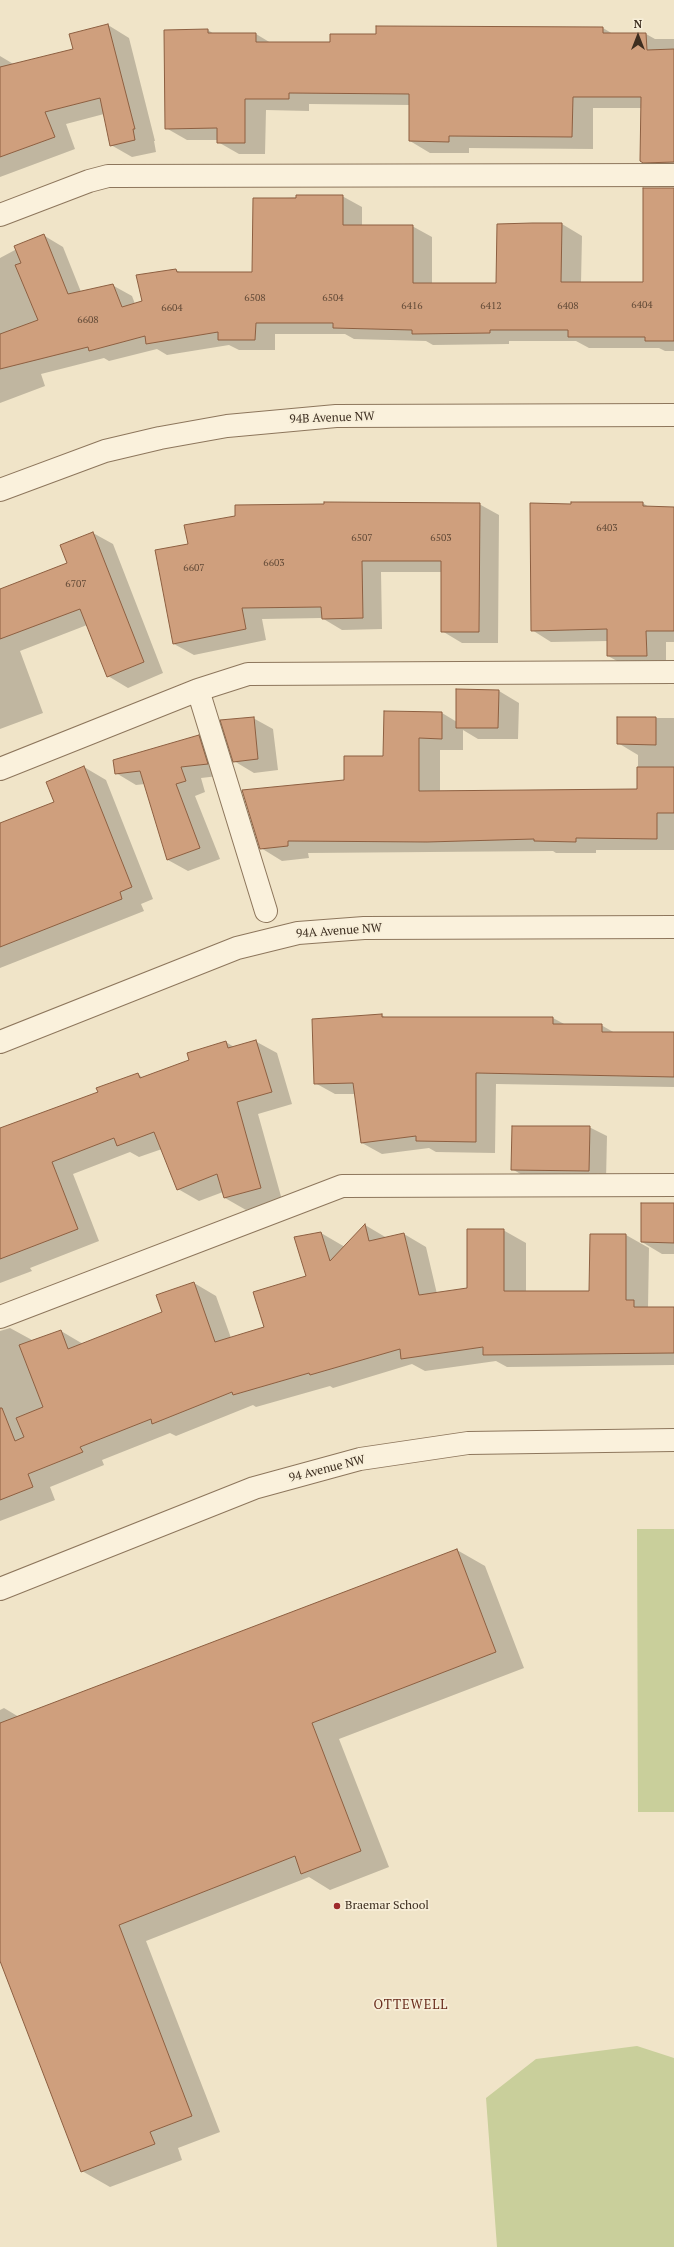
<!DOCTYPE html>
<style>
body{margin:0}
#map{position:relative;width:674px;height:2247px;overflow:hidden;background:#f0e4c8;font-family:"PT Serif",serif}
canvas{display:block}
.north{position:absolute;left:618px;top:16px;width:40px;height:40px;-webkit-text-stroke:3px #f7eed8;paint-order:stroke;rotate:0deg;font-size:11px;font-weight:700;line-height:16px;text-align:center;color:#3d2e20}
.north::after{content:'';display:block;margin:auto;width:14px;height:18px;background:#3d2e20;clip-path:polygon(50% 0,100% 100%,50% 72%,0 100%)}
</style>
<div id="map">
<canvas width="674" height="2247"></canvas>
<div class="north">N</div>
</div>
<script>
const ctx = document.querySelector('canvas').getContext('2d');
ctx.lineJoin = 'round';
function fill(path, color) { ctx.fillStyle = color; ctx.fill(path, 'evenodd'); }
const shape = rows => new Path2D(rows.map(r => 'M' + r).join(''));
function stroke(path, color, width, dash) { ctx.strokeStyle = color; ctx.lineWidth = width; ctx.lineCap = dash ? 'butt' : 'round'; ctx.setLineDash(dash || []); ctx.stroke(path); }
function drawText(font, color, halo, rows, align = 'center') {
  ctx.font = font + ' "PT Serif",serif'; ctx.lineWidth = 3.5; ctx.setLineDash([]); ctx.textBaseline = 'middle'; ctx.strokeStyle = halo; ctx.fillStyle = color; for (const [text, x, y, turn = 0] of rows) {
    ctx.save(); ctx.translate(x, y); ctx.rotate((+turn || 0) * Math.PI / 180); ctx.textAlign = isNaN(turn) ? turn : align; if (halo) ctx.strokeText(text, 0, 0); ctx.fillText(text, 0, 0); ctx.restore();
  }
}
const green = shape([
 [637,1529,674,1529,674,1812,638,1812],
 [637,2046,674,2058,674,2247,497,2247,486,2098,536,2059]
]);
const shadow = shape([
 [108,25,129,38,155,141,154,141,156,152,132,157,111,145,104,114,66,124,75,149,0,177,0,56,15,65,74,50],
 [377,27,603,28,613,34,646,34,655,39,674,39,674,174,664,174,643,162,642,108,593,108,593,149,469,148,469,153,430,153,410,141,410,105,309,104,309,111,266,110,265,154,239,154,218,142,218,140,187,140,166,128,208,30,214,34,256,34,271,43,331,43,377,35],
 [674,189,674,351,665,351,659,348,589,348,576,341,509,341,509,344,433,345,426,341,354,339,345,334,275,334,275,350,239,350,229,345,167,355,157,349,109,361,104,358,41,374,45,386,0,403,0,258,43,235,63,247,81,292,112,285,132,296,135,304,143,302,176,270,182,273,253,273,254,199,342,196,362,207,362,226,412,226,432,237,432,284,497,284,532,224,562,224,582,236,581,283,644,283],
 [643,503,650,508,674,508,674,642,666,642,666,667,628,667,608,656,608,641,551,642,532,630],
 [479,504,499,515,498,643,462,643,442,631,442,572,381,572,382,629,342,630,322,618,262,619,266,640,194,655,174,644,156,551],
 [93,533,113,544,163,673,128,688,108,676,87,625,20,651,43,713,0,729,0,590,68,563],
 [499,691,519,703,518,739,478,739,463,730,463,750,440,750,440,792,638,790,638,755,618,743,618,718,674,718,674,850,596,850,596,853,556,853,553,851,308,853,309,858,282,861,261,848,345,781,384,757,385,712,442,713,457,722],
 [253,718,273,729,278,770,254,773,234,761],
 [199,736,219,747,227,775,201,778,205,792,195,796,220,859,188,871,168,860,145,784,136,785,116,773],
 [84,767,106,780,153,899,141,904,144,911,0,968,0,824,55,803],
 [382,1015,386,1018,553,1018,566,1025,601,1025,615,1033,674,1033,674,1087,496,1084,495,1153,436,1152,429,1148,382,1154,362,1143,356,1094,335,1094,315,1083],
 [255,1041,277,1053,292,1104,258,1114,282,1200,246,1210,225,1198,223,1192,199,1201,178,1189,162,1149,139,1157,130,1152,73,1174,99,1241,30,1268,32,1271,0,1283,0,1130,99,1092,138,1074,143,1078,190,1061,226,1042,234,1047],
 [589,1127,607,1136,606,1180,529,1179,512,1169],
 [674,1204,674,1254,662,1254,642,1242],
 [365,1225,387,1238,404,1234,426,1247,437,1294,468,1289,503,1230,526,1243,526,1292,590,1292,591,1235,626,1235,649,1248,648,1308,674,1308,674,1365,507,1367,496,1361,425,1371,412,1364,333,1388,330,1386,256,1407,253,1405,176,1436,170,1433,102,1460,104,1465,50,1487,55,1500,0,1521,0,1331,10,1328,32,1340,61,1331,83,1344,163,1312,194,1283,216,1296,231,1338,265,1328,308,1277,321,1233,345,1247],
 [457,1550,485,1566,524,1668,339,1739,389,1867,330,1890,309,1877,146,1941,220,2132,178,2148,182,2160,110,2187,82,2171,0,1958,0,1710,4,1708,19,1717]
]);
const building = shape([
 [108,24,135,129,133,129,135,140,110,146,100,98,45,112,55,137,0,157,0,67,73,49,69,34,108,24],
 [376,26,603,27,603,33,646,33,647,50,674,49,674,162,643,163,640,161,641,97,573,97,572,137,449,136,449,142,409,141,409,94,289,93,289,99,245,99,245,143,217,143,217,128,165,129,164,30,208,29,208,33,256,33,256,42,330,42,330,34,376,34,376,26],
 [643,188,674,188,674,341,645,341,645,337,568,337,568,330,490,330,490,333,412,334,412,330,333,328,333,323,256,323,255,340,218,340,218,332,146,344,145,336,89,351,88,347,0,369,0,334,38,320,15,265,21,263,14,246,44,234,68,294,113,284,122,307,142,301,136,275,176,269,177,272,252,272,253,198,296,198,296,195,343,195,343,225,413,225,413,283,496,283,497,224,532,223,562,223,561,282,643,282,643,188],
 [324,502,480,503,479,632,441,632,441,561,362,561,363,618,322,619,321,607,242,608,246,629,173,644,155,550,188,544,184,525,235,516,235,505,324,504,324,502],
 [571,502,643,502,643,506,674,507,674,631,646,631,647,656,607,656,607,629,531,631,530,503,571,504,571,502],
 [93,532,144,662,107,677,80,609,0,639,0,589,67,563,60,545,93,532],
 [456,689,499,690,498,728,456,728,456,689],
 [384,711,442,712,442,739,419,738,419,791,637,789,637,767,674,767,674,813,657,813,657,839,576,838,576,842,534,841,534,839,427,842,288,841,288,846,260,849,242,790,344,780,344,756,383,756,384,711],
 [254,717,258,759,233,762,220,720,254,717],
 [617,717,656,717,656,745,617,744,617,717],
 [199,735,208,764,181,767,186,781,176,784,200,848,167,860,140,771,115,774,113,760,199,735],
 [84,766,132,887,120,892,122,899,0,947,0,823,54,802,46,782,84,766],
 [382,1014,382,1017,553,1017,553,1024,602,1024,602,1032,674,1032,674,1077,476,1073,476,1142,416,1141,416,1136,361,1143,353,1083,314,1084,312,1019,382,1014],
 [256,1040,272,1092,237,1102,261,1188,224,1198,217,1174,177,1190,154,1132,117,1146,114,1138,52,1162,78,1229,0,1259,0,1128,98,1092,96,1088,138,1073,140,1078,189,1060,187,1053,226,1041,228,1048,256,1040],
 [512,1126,590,1126,589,1171,511,1170,512,1126],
 [641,1203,674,1203,674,1243,641,1242,641,1203],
 [365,1224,369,1241,404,1233,419,1295,467,1288,467,1229,504,1229,504,1291,589,1291,590,1234,626,1234,626,1300,634,1300,634,1307,674,1307,674,1353,483,1355,483,1347,401,1359,400,1349,310,1375,309,1373,233,1395,232,1392,152,1424,151,1419,80,1447,83,1452,28,1474,33,1487,0,1500,0,1408,2,1408,15,1441,24,1437,16,1418,43,1407,19,1345,61,1330,68,1349,162,1312,156,1295,194,1282,215,1342,264,1327,253,1292,306,1276,294,1237,321,1232,330,1261,365,1224],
 [457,1549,496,1652,312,1723,361,1851,301,1874,295,1856,119,1925,192,2116,150,2132,155,2144,81,2172,0,1961,0,1723,457,1549]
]);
const minor = shape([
 [0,215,89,181,108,176,674,175],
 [0,490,105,451,160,438,227,426,336,416,674,415],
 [198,690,266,911],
 [0,769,198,690,248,674,674,672],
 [0,1042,237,948,298,933,364,928,674,927],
 [0,1317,342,1186,674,1185],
 [0,1589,254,1488,360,1459,468,1443,674,1440]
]);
const markers = [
 [337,1906,4,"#9e2a2b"]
];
const numberNames = [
 ["6508",255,298],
 ["6504",333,298],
 ["6404",642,305],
 ["6416",412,306],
 ["6412",491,306],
 ["6408",568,306],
 ["6604",172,308],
 ["6608",88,320],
 ["6403",607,528],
 ["6507",362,538],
 ["6503",441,538],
 ["6603",274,563],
 ["6607",194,568],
 ["6707",76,584]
];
const streetNames = [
 ["94B Avenue NW",332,418,-2],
 ["94A Avenue NW",339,931,-4],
 ["94 Avenue NW",327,1469,-14]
];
const poiNames = [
 ["Braemar School",345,1906]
];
const neighbourhoodNames = [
 ["OTTEWELL",411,2005]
];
fill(green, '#c9cf9b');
fill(shadow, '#0003');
fill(building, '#cf9f7d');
stroke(building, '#8d5f41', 1);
stroke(minor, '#8d765c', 24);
stroke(minor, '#faf1dc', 22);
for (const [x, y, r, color] of markers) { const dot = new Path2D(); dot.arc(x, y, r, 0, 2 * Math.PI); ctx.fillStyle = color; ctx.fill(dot); stroke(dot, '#f7eed8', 1.5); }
drawText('10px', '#624a37', null, numberNames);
drawText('12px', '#3d2e20', '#f7eed8', streetNames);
drawText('12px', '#3d2e20', '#f7eed8', poiNames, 'left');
ctx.letterSpacing = '1px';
drawText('13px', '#6b2e1e', '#f7eed8', neighbourhoodNames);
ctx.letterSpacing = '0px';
</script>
